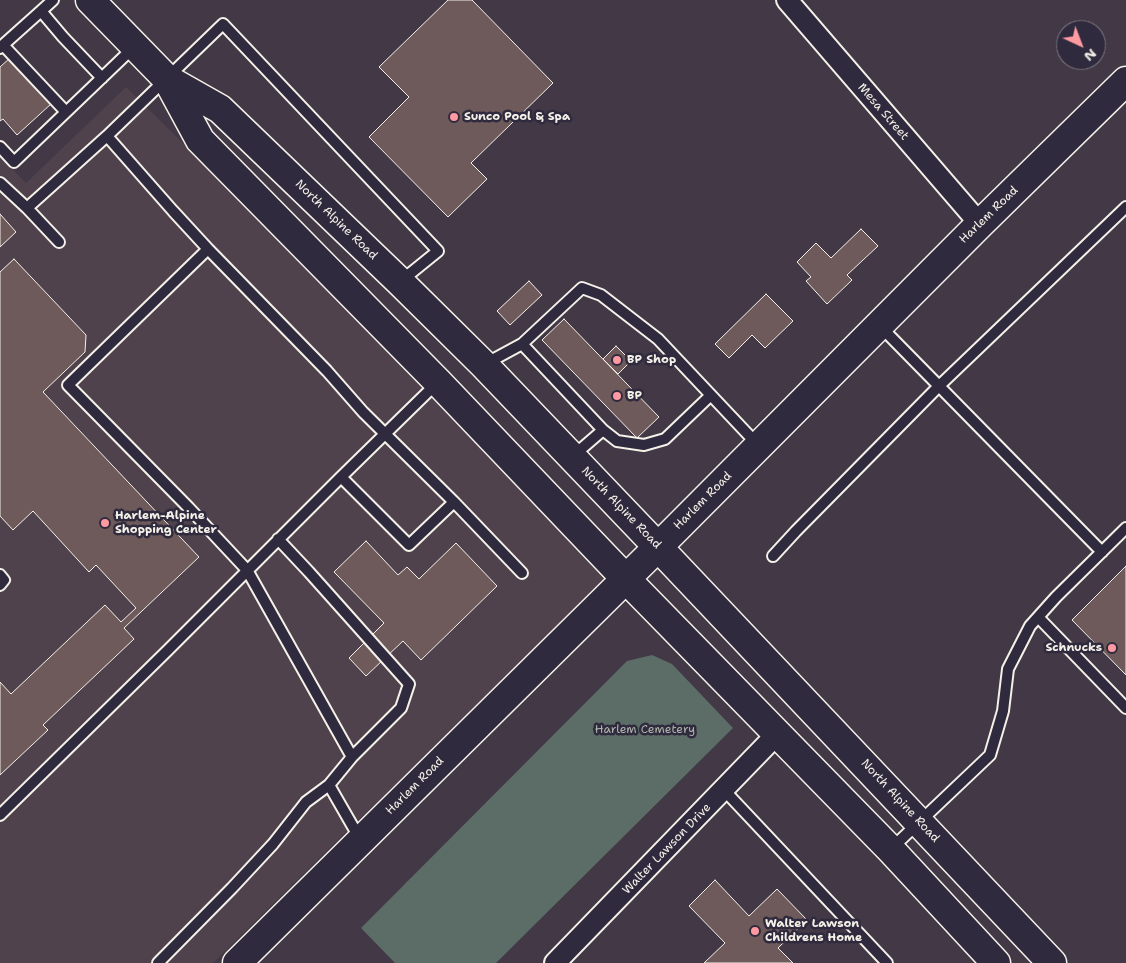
<!DOCTYPE html>
<style>
body{margin:0}
#map{position:relative;width:1126px;height:963px;overflow:hidden;background:#423846;font-family:"Shantell Sans",sans-serif}
canvas{display:block}
.north{position:absolute;left:1056px;top:20px;width:50px;height:50px;box-sizing:border-box;background:#2f2a3d;border:1px solid #7e7a81;border-radius:50%;rotate:137deg;font-size:14px;font-weight:700;line-height:20px;text-align:center;color:#f4f1e8}
.north::after{content:'';display:block;margin:auto;width:18px;height:22px;background:#ff9aa2;clip-path:polygon(50% 0,100% 100%,50% 72%,0 100%)}
</style>
<div id="map">
<canvas width="1126" height="963"></canvas>
<div class="north">N</div>
</div>
<script>
const ctx = document.querySelector('canvas').getContext('2d');
ctx.lineJoin = 'round';
function fill(path, color) { ctx.fillStyle = color; ctx.fill(path, 'evenodd'); }
const shape = rows => new Path2D(rows.map(r => 'M' + r).join(''));
function stroke(path, color, width, dash) { ctx.strokeStyle = color; ctx.lineWidth = width; ctx.lineCap = dash ? 'butt' : 'round'; ctx.setLineDash(dash || []); ctx.stroke(path); }
function drawText(font, color, halo, rows, align = 'center') {
  ctx.font = font + ' "Shantell Sans",sans-serif'; ctx.lineWidth = 5; ctx.setLineDash([]); ctx.textBaseline = 'middle'; ctx.strokeStyle = halo; ctx.fillStyle = color; for (const [text, x, y, turn = 0] of rows) {
    ctx.save(); ctx.translate(x, y); ctx.rotate((+turn || 0) * Math.PI / 180); ctx.textAlign = isNaN(turn) ? turn : align; if (halo) ctx.strokeText(text, 0, 0); ctx.fillText(text, 0, 0); ctx.restore();
  }
}
const built = shape([
 [126,87,415,371,608,581,343,835,213,963,0,963,0,156,26,183]
]);
const green = shape([
 [652,655,672,664,733,728,496,963,395,963,361,928,627,661]
]);
const building = shape([
 [448,0,472,0,553,83,471,163,487,179,448,217,369,137,409,97,379,67,448,0],
 [10,58,51,104,17,135,3,119,0,121,0,67,10,58],
 [0,214,16,232,0,247,0,214],
 [861,229,878,246,847,275,852,280,827,304,806,281,811,277,797,262,816,243,831,258,861,229],
 [14,259,86,335,85,352,43,392,199,557,124,628,134,639,43,725,48,730,0,775,0,682,11,694,105,605,121,622,136,608,96,565,89,572,33,511,13,530,0,516,0,272,14,259],
 [529,281,542,295,510,325,497,311,529,281],
 [766,294,793,321,765,348,752,335,729,358,715,344,766,294],
 [564,319,659,417,637,438,542,340,564,319],
 [616,346,631,361,618,374,603,359,616,346],
 [366,541,398,575,407,567,419,579,456,543,497,586,421,660,403,641,366,676,349,658,384,623,334,572,366,541],
 [1126,566,1126,675,1072,620,1126,566],
 [715,880,749,916,777,889,807,920,778,948,793,963,704,963,725,943,689,906,715,880]
]);
const lane = shape([
 [41,11,53,0],
 [3,45,41,11,63,37,102,78],
 [0,48,3,45,66,112],
 [0,147,14,162,134,47],
 [0,183,27,208,59,242],
 [27,208,107,136],
 [880,326,1102,552],
 [522,344,603,430],
 [485,364,522,344,582,288,601,295,658,339,758,445],
 [573,456,603,430,617,441,644,445,665,439,711,395],
 [341,477,409,545,454,502,363,412,327,371,208,249,173,211,107,136,223,24,438,251,401,281],
 [454,502,522,573],
 [278,539,309,572,409,684,401,708,352,757],
 [773,556,796,531,939,386,1126,207],
 [0,575,4,580,0,585],
 [1038,617,1126,708],
 [329,785,360,839],
 [724,790,887,963],
 [0,815,168,650,341,477,437,383],
 [892,848,990,755,1003,711,1008,669,1030,626,1056,597,1126,528],
 [158,963,232,888,273,844,306,802,329,785,352,757,247,570,189,508,68,385,208,249]
]);
const street = shape([
 [787,0,980,224],
 [555,963,777,734]
]);
const secondary = shape([
 [90,0,167,79,200,140,438,382,625,578,891,850,996,963],
 [167,79,220,109,400,282,484,365,658,547,1052,963],
 [237,963,658,547,980,224,1126,81]
]);
const markers = [
 [454,117,5,"#ff9aa2"],
 [617,360,5,"#ff9aa2"],
 [617,396,5,"#ff9aa2"],
 [105,523,5,"#ff9aa2"],
 [1112,648,5,"#ff9aa2"],
 [755,931,5,"#ff9aa2"]
];
const streetNames = [
 ["Mesa Street",883,112,49],
 ["Harlem Road",989,215,-44],
 ["North Alpine Road",336,220,44],
 ["Harlem Road",703,501,-45],
 ["North Alpine Road",621,508,46],
 ["Harlem Road",415,786,-45],
 ["North Alpine Road",900,801,47],
 ["Walter Lawson Drive",667,849,-46]
];
const poiNames = [
 ["Sunco Pool & Spa",464,117],
 ["BP Shop",627,360],
 ["BP",627,396],
 ["Harlem-Alpine",115,516],
 ["Shopping Center",115,530],
 ["Schnucks",1102,648,"right"],
 ["Walter Lawson",765,924],
 ["Childrens Home",765,938]
];
const parkNames = [
 ["Harlem Cemetery",645,730]
];
fill(built, '#4f424c');
fill(green, '#5b6d66');
fill(building, '#6e5a5b');
stroke(building, '#f4f1e8', 1);
stroke(lane, '#f4f1e8', 14);
stroke(street, '#f4f1e8', 24);
stroke(secondary, '#f4f1e8', 31);
stroke(lane, '#2f2a3d', 10);
stroke(street, '#2f2a3d', 20);
stroke(secondary, '#2f2a3d', 28);
for (const [x, y, r, color] of markers) { const dot = new Path2D(); dot.arc(x, y, r, 0, 2 * Math.PI); ctx.fillStyle = color; ctx.fill(dot); stroke(dot, '#2f2a3d', 2); }
drawText('12px', '#f4f1e8', '#2f2a3d', streetNames);
drawText('bold 12px', '#f4f1e8', '#2f2a3d', poiNames, 'left');
drawText('12px', '#afb6ae', '#2f2a3d', parkNames);
</script>
